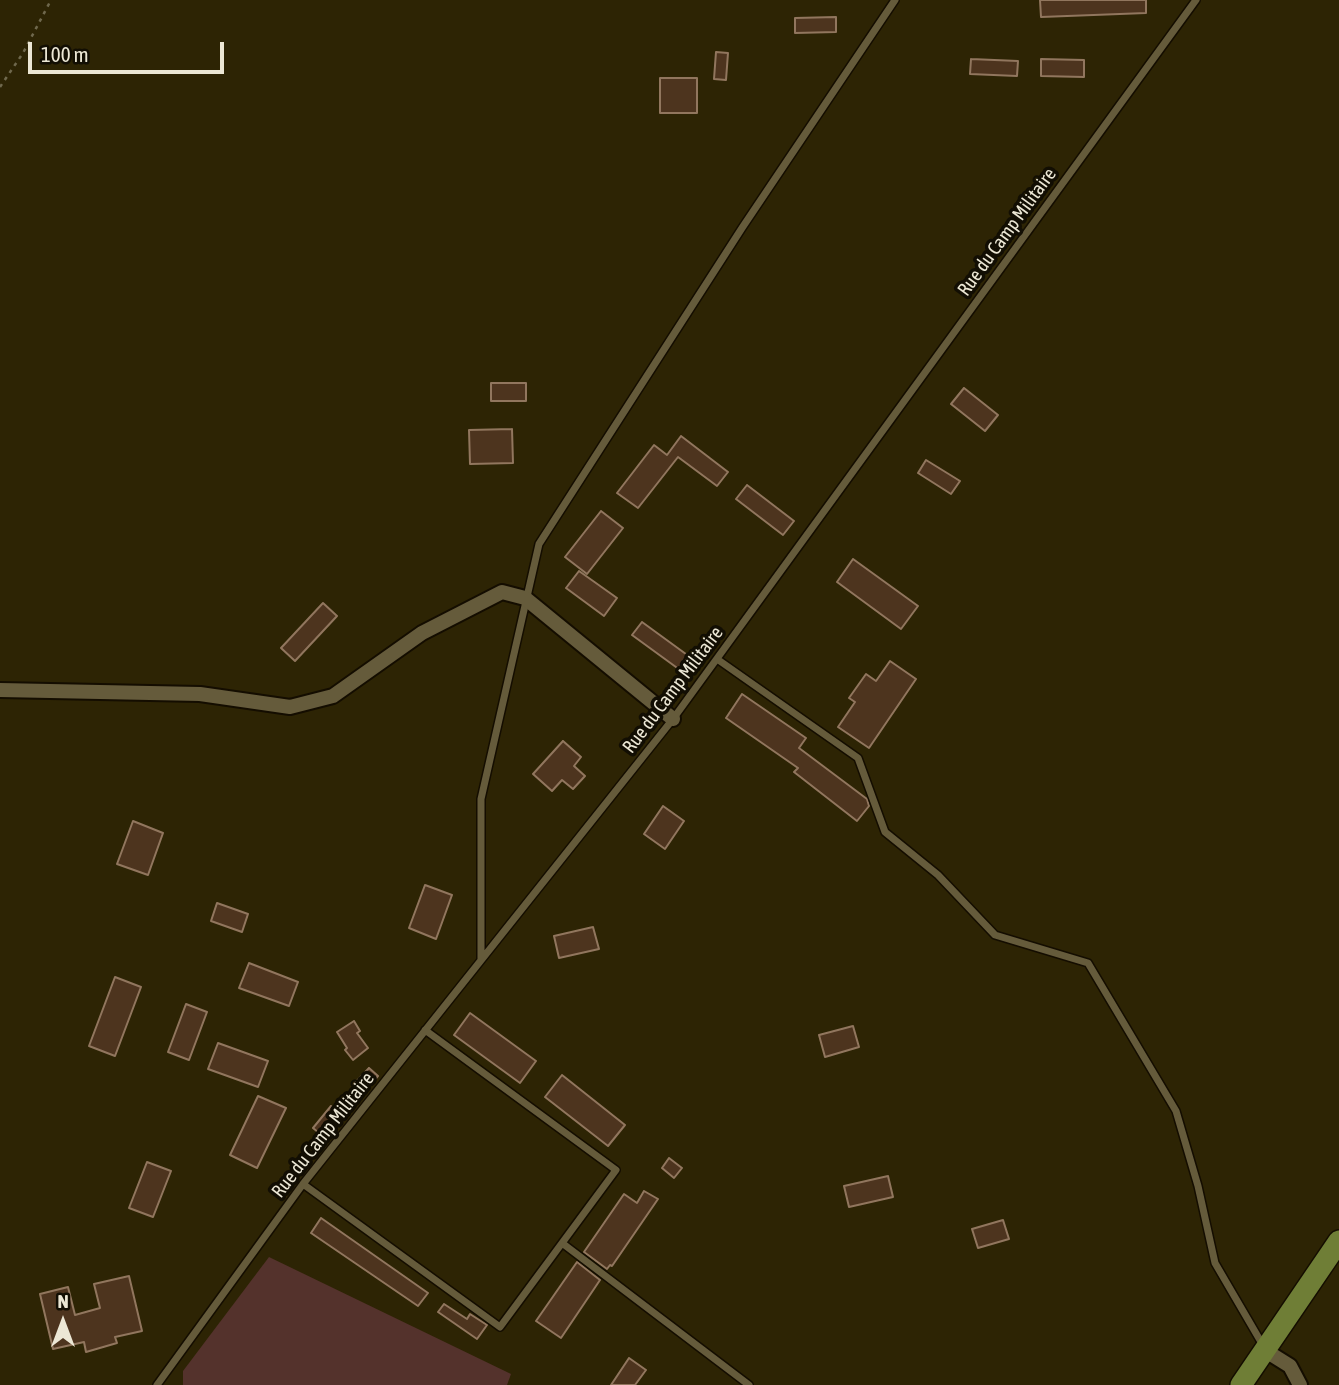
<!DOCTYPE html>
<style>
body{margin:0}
#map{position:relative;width:1339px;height:1385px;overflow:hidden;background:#2d2404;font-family:"Asap Condensed",sans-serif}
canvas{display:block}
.north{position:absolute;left:28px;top:1287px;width:70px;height:70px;-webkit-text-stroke:5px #120e03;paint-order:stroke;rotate:0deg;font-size:19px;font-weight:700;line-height:28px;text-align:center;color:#ece7d5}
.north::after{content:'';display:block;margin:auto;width:24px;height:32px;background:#ece7d5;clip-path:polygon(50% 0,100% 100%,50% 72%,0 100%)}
.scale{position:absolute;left:28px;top:42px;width:196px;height:32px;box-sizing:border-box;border:4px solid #ece7d5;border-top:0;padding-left:9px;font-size:21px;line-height:24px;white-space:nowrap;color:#ece7d5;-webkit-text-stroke:5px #120e03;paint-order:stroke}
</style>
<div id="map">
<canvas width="1339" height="1385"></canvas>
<div class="north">N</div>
<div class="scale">100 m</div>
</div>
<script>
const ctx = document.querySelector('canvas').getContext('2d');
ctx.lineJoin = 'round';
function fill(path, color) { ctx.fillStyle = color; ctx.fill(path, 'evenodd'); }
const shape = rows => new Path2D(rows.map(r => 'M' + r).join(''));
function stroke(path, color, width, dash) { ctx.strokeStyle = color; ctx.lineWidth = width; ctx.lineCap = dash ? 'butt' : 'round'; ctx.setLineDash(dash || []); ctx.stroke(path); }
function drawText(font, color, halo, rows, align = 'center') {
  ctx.font = font + ' "Asap Condensed",sans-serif'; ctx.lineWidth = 7; ctx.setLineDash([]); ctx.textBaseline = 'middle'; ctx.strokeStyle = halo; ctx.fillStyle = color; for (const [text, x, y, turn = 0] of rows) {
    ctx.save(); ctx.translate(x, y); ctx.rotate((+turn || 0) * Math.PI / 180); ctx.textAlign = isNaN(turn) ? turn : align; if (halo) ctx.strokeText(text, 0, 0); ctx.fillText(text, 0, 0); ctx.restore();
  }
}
const green = shape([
 [269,1257,511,1374,507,1385,183,1385,183,1371]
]);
const building = shape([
 [1040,0,1146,0,1146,13,1041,17,1040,0],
 [836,17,836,32,795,33,795,18,836,17],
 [716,52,728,53,726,80,714,79,716,52],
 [971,59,1018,61,1017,76,970,74,971,59],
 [1041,59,1084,60,1084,77,1041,76,1041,59],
 [660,78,697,78,697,113,660,113,660,78],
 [491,383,526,383,526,401,491,401,491,383],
 [964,388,998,415,985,431,951,404,964,388],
 [512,429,513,463,470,464,469,430,512,429],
 [681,436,728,472,717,486,678,457,638,508,617,493,654,445,667,455,681,436],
 [926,460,960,481,951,494,918,473,926,460],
 [747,485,794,521,783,535,736,499,747,485],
 [601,511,623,528,587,574,565,557,601,511],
 [853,559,918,606,901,629,837,582,853,559],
 [579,571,617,598,604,616,566,588,579,571],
 [323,603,337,616,295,661,281,648,323,603],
 [642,622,690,657,680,670,632,635,642,622],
 [890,661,916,679,869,748,838,727,855,702,849,698,866,674,876,681,890,661],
 [742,694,806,738,799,748,867,799,869,806,857,821,794,772,798,768,726,718,742,694],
 [563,741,581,757,574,766,585,776,573,789,562,780,552,791,533,774,563,741],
 [663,806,684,821,665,849,644,834,663,806],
 [133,821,163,833,148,875,117,864,133,821],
 [425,885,452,895,436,939,409,928,425,885],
 [217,903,248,914,242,932,211,921,217,903],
 [593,927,599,949,559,958,554,936,593,927],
 [249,963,298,982,289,1006,239,988,249,963],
 [115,977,141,987,115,1056,89,1046,115,977],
 [186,1004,207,1012,189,1060,168,1052,186,1004],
 [470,1013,536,1061,520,1083,454,1035,470,1013],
 [354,1021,360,1031,357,1033,368,1048,353,1060,345,1050,347,1048,337,1032,354,1021],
 [853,1026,859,1047,825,1057,819,1035,853,1026],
 [218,1043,268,1061,258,1087,208,1069,218,1043],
 [369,1068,378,1076,363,1093,354,1084,369,1068],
 [562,1075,625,1125,608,1146,545,1097,562,1075],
 [258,1096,286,1108,257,1168,230,1155,258,1096],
 [331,1106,344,1116,325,1138,313,1128,331,1106],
 [669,1158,682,1168,674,1178,662,1168,669,1158],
 [147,1162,171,1171,153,1217,129,1208,147,1162],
 [888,1176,893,1197,849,1207,844,1186,888,1176],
 [644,1191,658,1199,612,1266,610,1265,607,1269,584,1252,624,1194,637,1203,644,1191],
 [321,1218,428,1293,418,1306,311,1233,321,1218],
 [1003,1220,1009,1239,978,1248,972,1229,1003,1220],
 [577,1262,600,1280,561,1338,536,1321,577,1262],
 [129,1276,142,1331,115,1337,117,1343,86,1352,84,1342,53,1349,40,1294,68,1287,75,1315,100,1308,94,1284,129,1276],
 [444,1304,467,1319,470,1314,487,1325,477,1339,438,1312,444,1304],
 [629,1358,646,1370,635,1385,611,1385,629,1358]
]);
const path = shape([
 [0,87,23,53,51,0]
]);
const lane = shape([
 [717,659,858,758,885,832,938,875,995,935,1088,963,1176,1111,1198,1186,1215,1263,1264,1347],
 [481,959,481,799,539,544,742,228,895,0],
 [303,1184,500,1327,616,1170,425,1030],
 [562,1243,749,1385],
 [157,1385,303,1184,673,719,1196,0]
]);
const street = shape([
 [0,690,200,694,290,707,333,696,422,633,502,592,525,598,673,719],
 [1266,1351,1290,1366,1300,1385]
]);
const primary = shape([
 [1241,1385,1339,1241]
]);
const streetNames = [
 ["Rue du Camp Militaire",1007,232,-54],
 ["Rue du Camp Militaire",673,690,-53],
 ["Rue du Camp Militaire",323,1135,-52]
];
fill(green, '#54322c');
fill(building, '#4d341e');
stroke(building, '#91765e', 2);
stroke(lane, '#140d00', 10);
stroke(street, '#140d00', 18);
stroke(primary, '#140d00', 24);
stroke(path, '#6f684d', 2.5, [3.5, 5]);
stroke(lane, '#655b3b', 7);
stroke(street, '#655b3b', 14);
stroke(primary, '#6f7e36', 21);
drawText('19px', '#ece7d5', '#120e03', streetNames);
</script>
